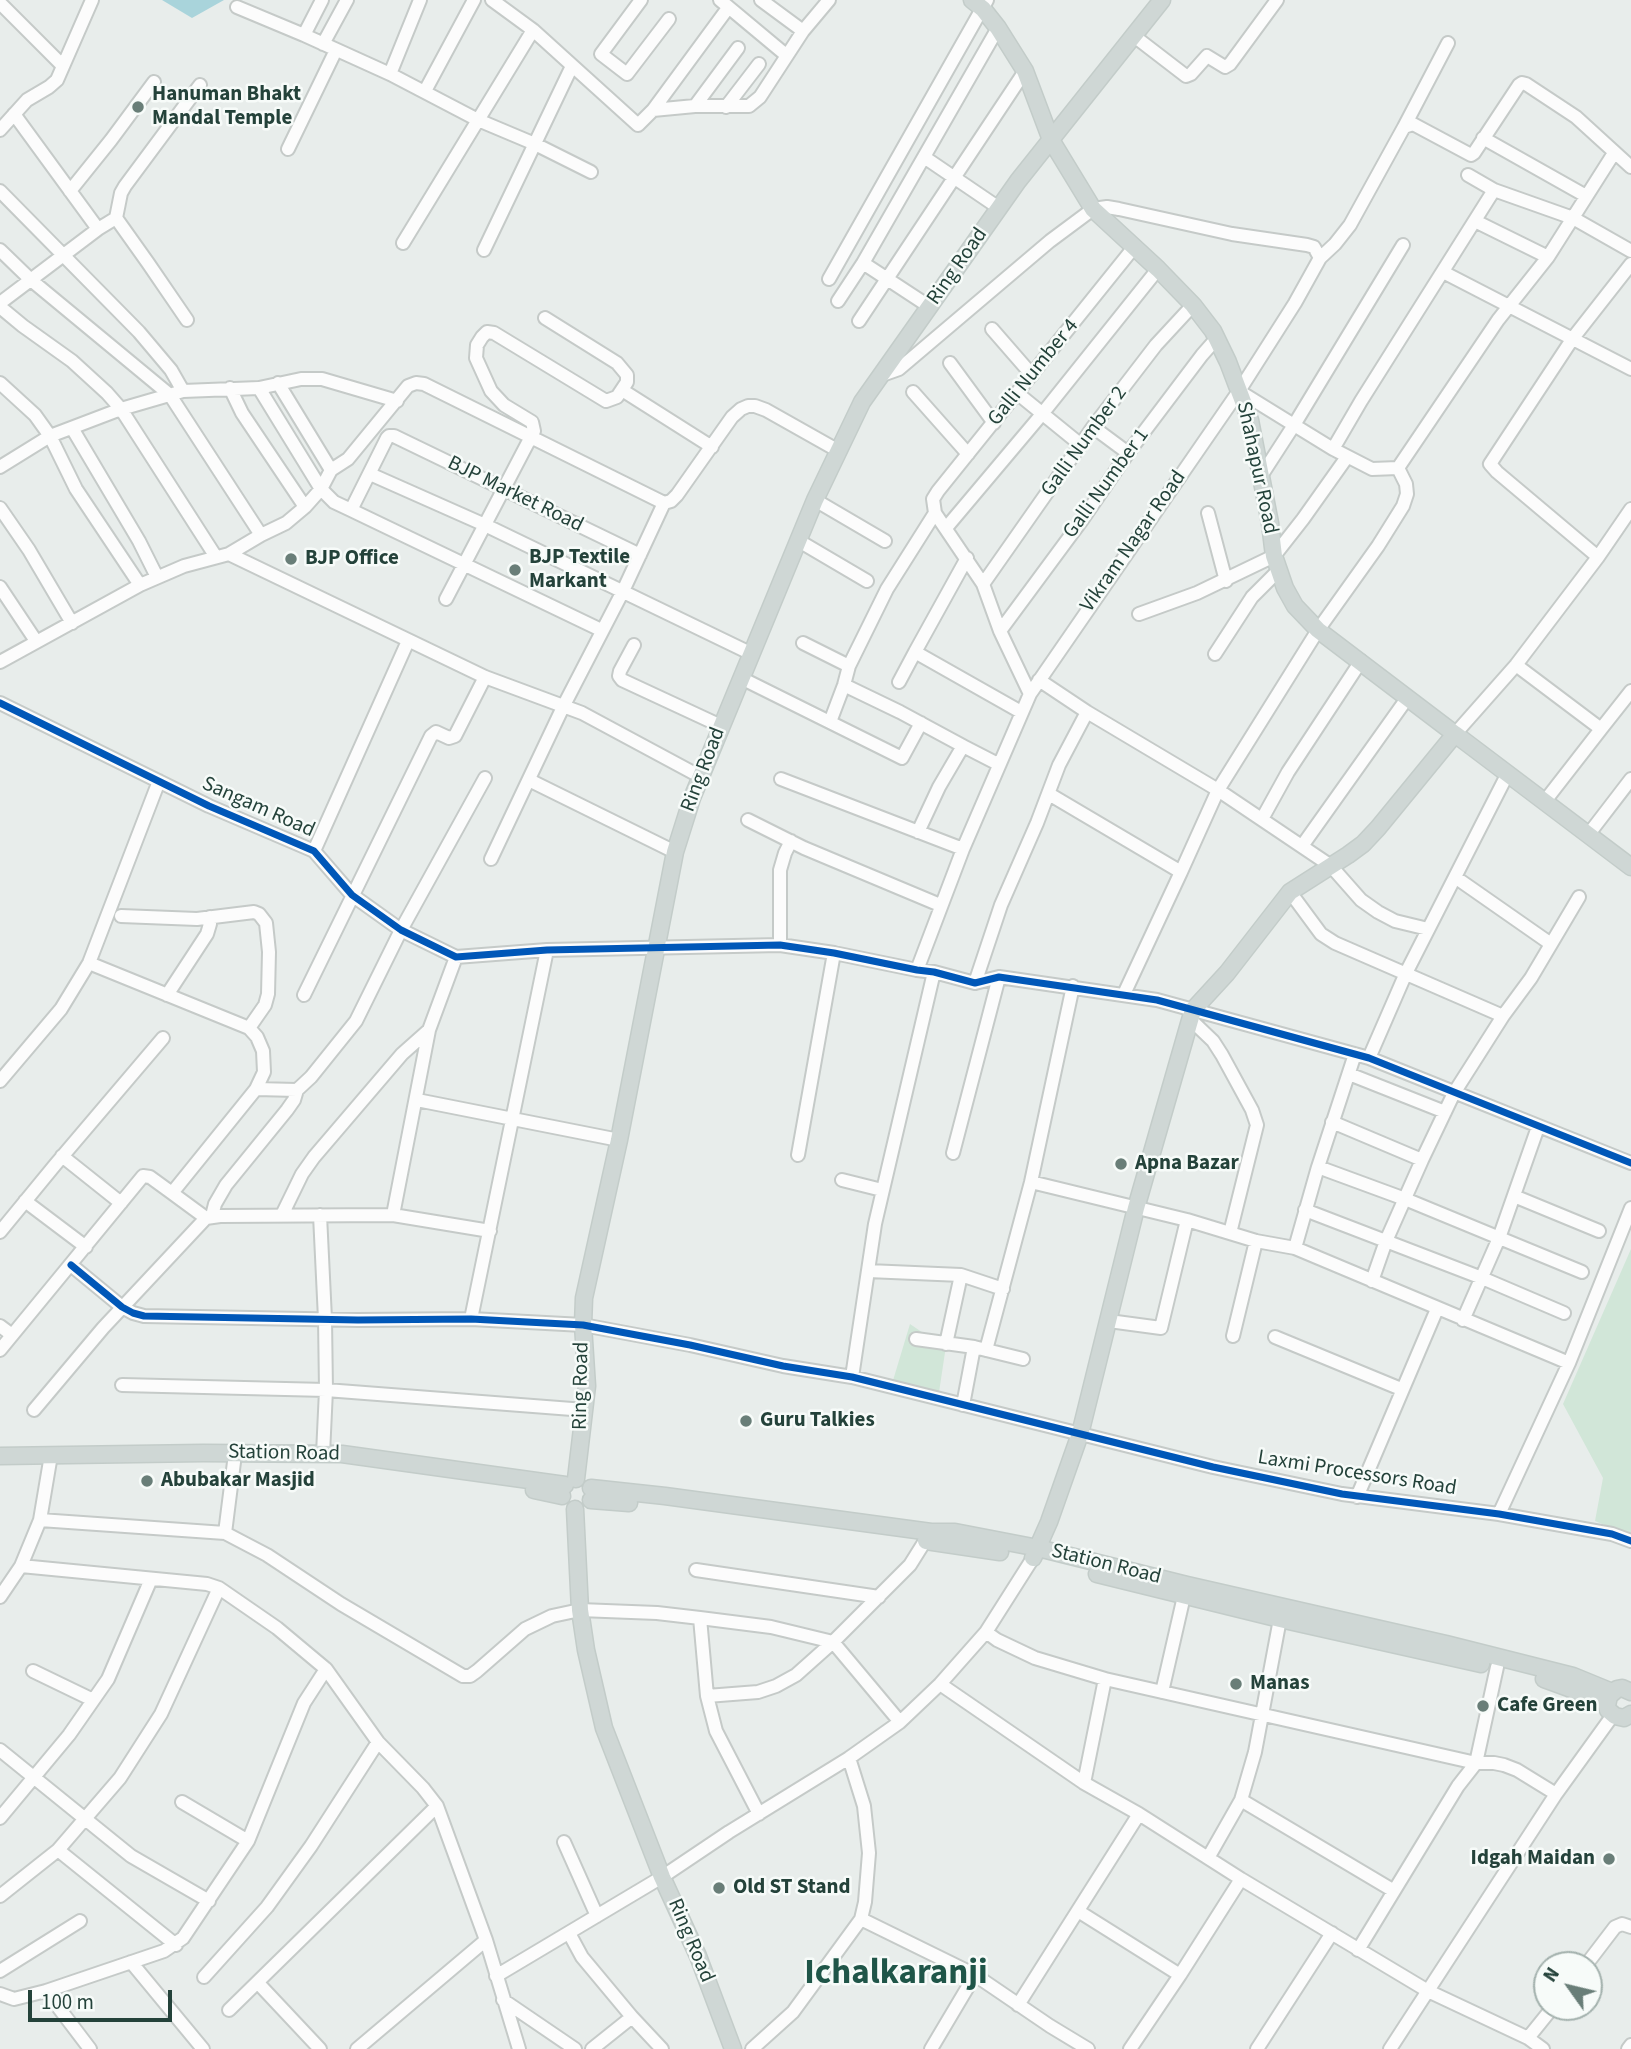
<!DOCTYPE html>
<style>
body{margin:0}
#map{position:relative;width:1631px;height:2049px;overflow:hidden;background:#e8edeb;font-family:"Source Sans 3",sans-serif}
canvas{display:block}
.north{position:absolute;left:1533px;top:1951px;width:70px;height:70px;box-sizing:border-box;background:#f7fbf9;border:2px solid #a3b1ad;border-radius:50%;rotate:304deg;font-size:19px;font-weight:700;line-height:28px;text-align:center;color:#24423a}
.north::after{content:'';display:block;margin:auto;width:24px;height:32px;background:#697e78;clip-path:polygon(50% 0,100% 100%,50% 72%,0 100%)}
.scale{position:absolute;left:28px;top:1990px;width:144px;height:32px;box-sizing:border-box;border:4px solid #24423a;border-top:0;padding-left:9px;font-size:21px;line-height:24px;white-space:nowrap;color:#24423a;-webkit-text-stroke:5px #f7fbf9;paint-order:stroke}
</style>
<div id="map">
<canvas width="1631" height="2049"></canvas>
<div class="north">N</div>
<div class="scale">100 m</div>
</div>
<script>
const ctx = document.querySelector('canvas').getContext('2d');
ctx.lineJoin = 'round';
function fill(path, color) { ctx.fillStyle = color; ctx.fill(path, 'evenodd'); }
const shape = rows => new Path2D(rows.map(r => 'M' + r).join(''));
function stroke(path, color, width, dash) { ctx.strokeStyle = color; ctx.lineWidth = width; ctx.lineCap = dash ? 'butt' : 'round'; ctx.setLineDash(dash || []); ctx.stroke(path); }
function drawText(font, color, halo, rows, align = 'center') {
  ctx.font = font + ' "Source Sans 3",sans-serif'; ctx.lineWidth = 5; ctx.setLineDash([]); ctx.textBaseline = 'middle'; ctx.strokeStyle = halo; ctx.fillStyle = color; for (const [text, x, y, turn = 0] of rows) {
    ctx.save(); ctx.translate(x, y); ctx.rotate((+turn || 0) * Math.PI / 180); ctx.textAlign = isNaN(turn) ? turn : align; if (halo) ctx.strokeText(text, 0, 0); ctx.fillText(text, 0, 0); ctx.restore();
  }
}
const green = shape([
 [1631,1249,1631,1536,1595,1521,1603,1478,1563,1404],
 [910,1324,932,1339,947,1339,938,1399,891,1387]
]);
const water = shape([
 [162,0,224,0,192,18]
]);
const minor = shape([
 [492,0,533,30,638,125,653,110,695,106,749,106,760,97,803,31,829,0],
 [641,0,601,54,627,74,669,19],
 [720,0,786,55],
 [761,0,803,31],
 [0,3,63,66],
 [237,7,304,35,390,74,478,120,535,144,591,172],
 [304,35,322,0],
 [1134,36,1186,76,1191,74,1207,56,1225,67,1230,64,1277,0],
 [323,44,347,0],
 [390,74,420,0],
 [425,91,474,0],
 [695,106,738,48],
 [726,107,759,64],
 [653,110,728,8],
 [14,114,98,229],
 [1404,127,1448,43],
 [0,130,27,100,49,87,57,80,92,0],
 [1483,138,1586,196],
 [288,149,336,50],
 [924,157,999,208],
 [1494,190,1573,218,1631,251],
 [0,191,139,332,171,370,183,391],
 [70,191,111,140,154,82],
 [116,218,148,263,187,320],
 [1475,221,1548,257],
 [403,243,533,30],
 [0,250,31,280,170,395,261,535],
 [484,250,572,66],
 [1320,258,1335,244,1350,225,1404,127,1413,124,1471,155,1474,153,1519,85,1522,83,1526,84,1576,117,1631,167],
 [863,263,930,307],
 [1443,272,1631,369],
 [829,279,987,0],
 [838,301,863,263,998,28],
 [0,303,98,229,116,218,121,193,125,186,200,85],
 [0,307,23,326,72,361,107,393,121,409,216,557],
 [859,321,1025,71],
 [992,329,1032,375],
 [950,363,994,423],
 [882,375,899,369,1050,241,1093,209,1107,207,1119,209,1232,234,1307,245,1314,247,1320,258,1295,303,1239,391,1030,694,963,849,917,970],
 [0,383,35,415,50,436,76,489,140,585],
 [278,383,331,470],
 [230,388,242,413,305,507],
 [259,388,321,489,334,502,351,510],
 [622,390,712,447],
 [1239,391,1294,425,1403,245],
 [913,392,968,454],
 [1017,393,1081,445],
 [1093,427,1128,453],
 [72,428,139,541,157,577],
 [0,467,50,436,121,409,183,391,259,388,301,379,322,379,397,401],
 [1398,468,1498,320,1548,257,1614,153],
 [370,474,485,525,752,654],
 [1261,476,1294,425,1333,449],
 [815,500,885,541],
 [0,508,29,550,72,623],
 [1208,513,1226,581],
 [946,528,1042,414,1158,269],
 [799,541,867,581],
 [229,554,485,677,582,713,701,777],
 [1598,557,1497,472,1490,464,1573,338,1631,264],
 [967,558,915,652,1021,712],
 [983,584,1093,427,1156,345,1193,305],
 [0,587,36,641],
 [446,599,534,431,532,422,504,405,491,391,476,358,477,345,482,337,487,332,494,333,606,401,617,397,627,382,627,375,617,363,545,318],
 [1139,614,1197,593,1274,556,1303,519,1347,457],
 [601,630,351,510,387,438,389,436,394,436,640,555],
 [1000,631,1082,520,1128,453,1202,355,1217,338],
 [803,643,849,666],
 [634,645,620,671,619,676,622,680,721,726],
 [1215,654,1252,597,1278,571],
 [0,662,140,585,184,566,229,554,261,535,286,523,305,507,321,489,331,470,348,459,408,386,416,383,424,384,664,503,671,501,677,495,732,417,741,409,748,406,755,406,766,410,837,450],
 [1516,665,1601,729,1631,691],
 [741,678,902,758,921,723],
 [1039,680,1087,712,1218,790,1181,872],
 [899,682,915,652],
 [844,685,900,712,963,746],
 [1030,694,1000,631,983,584,935,513,933,499,938,491,1135,246],
 [0,703,209,806,314,851,352,895,401,930,456,957,547,950,780,945,834,953,917,970,934,972,975,983,999,977,1157,1000,1369,1058,1631,1163],
 [830,722,844,685,849,666,887,589,935,513],
 [1455,734,1516,665,1598,557,1631,509],
 [781,779,963,849],
 [529,780,675,852],
 [1049,794,1181,872,1124,994],
 [1545,801,1601,729],
 [1262,819,1288,772,1361,661],
 [748,820,804,848,940,905],
 [918,832,939,787,963,746,998,764],
 [1588,835,1631,779],
 [1302,846,1408,697],
 [314,851,408,641],
 [491,859,563,707,623,591,664,503],
 [1455,877,1551,944],
 [1290,892,1321,934,1335,943,1503,1016,1454,1093,1422,1160,1332,1122],
 [121,916,197,919,254,912,259,914,266,923,269,952,268,994,265,1005,249,1028],
 [1428,929,1395,921,1378,912,1361,900,1331,866,1218,790,1318,630,1378,546,1403,506,1407,494,1406,484,1398,468,1372,469,1333,449,1361,401,1494,190,1468,175],
 [780,945,780,870,785,853,791,841],
 [89,963,249,1028,257,1037,263,1051,264,1072,256,1089],
 [975,983,1001,905,1037,823,1059,765,1087,712],
 [167,995,207,934,210,924,210,917],
 [304,995,431,736,436,732,449,738,455,736,485,677],
 [1503,1016,1531,978,1579,897],
 [1190,1019,1213,1041,1222,1055,1252,1110,1257,1125,1230,1233],
 [1369,1058,1406,973,1507,775],
 [1349,1074,1445,1112],
 [0,1081,61,1009,89,963,159,781],
 [417,1100,619,1140],
 [953,1153,999,977],
 [798,1155,834,953],
 [62,1156,121,1203],
 [1318,1167,1405,1199,1582,1272],
 [842,1180,882,1190],
 [1031,1182,1187,1220,1256,1241,1295,1248,1569,1363],
 [172,1193,206,1218],
 [1514,1196,1599,1231],
 [25,1201,86,1247],
 [1305,1210,1482,1278,1564,1313],
 [282,1215,302,1174,314,1157,402,1054,429,1030],
 [320,1215,325,1319,326,1390,323,1454],
 [393,1215,490,1231],
 [212,1216,215,1204,226,1185,287,1110,294,1100,297,1090],
 [0,1232,55,1165,163,1038],
 [1295,1248,1318,1167,1355,1054],
 [71,1265,122,1307,133,1313,144,1316,358,1320,471,1319,583,1325,690,1345,783,1366,852,1377,1213,1467,1342,1494,1499,1514,1612,1534,1631,1541],
 [868,1271,961,1275,1003,1289],
 [1372,1281,1386,1241,1422,1160],
 [471,1319,547,950],
 [1463,1320,1499,1238,1538,1127],
 [1109,1321,1161,1328,1187,1220],
 [0,1326,12,1335],
 [1233,1336,1256,1241],
 [1275,1337,1401,1389],
 [916,1339,974,1347,1023,1359],
 [946,1344,961,1275],
 [0,1350,143,1176,150,1177,172,1193,256,1089,297,1090,311,1077,356,1021,401,930,485,778],
 [986,1350,1031,1182,1073,986],
 [852,1377,875,1224,934,972],
 [122,1385,326,1390,585,1410],
 [963,1405,974,1347],
 [34,1410,103,1328,206,1218,220,1216,393,1215,429,1030,456,957],
 [1357,1497,1437,1309],
 [1499,1514,1569,1363,1631,1208],
 [40,1520,225,1533,267,1555,341,1604,463,1676,470,1676,477,1671,525,1629,552,1616,580,1610,657,1613,700,1618,771,1627,833,1642,910,1565,930,1533],
 [225,1533,234,1462],
 [696,1570,879,1597],
 [0,1597,21,1566,40,1520,51,1455],
 [700,1618,707,1696,716,1731,759,1814],
 [986,1632,997,1640,1035,1658,1105,1679,1084,1783],
 [326,1669,378,1742,423,1788,437,1806,486,1940,519,2049],
 [33,1671,93,1700],
 [1105,1679,1476,1763,1494,1763,1504,1765,1517,1770,1556,1794],
 [940,1684,1084,1783,1139,1814,1241,1879,1428,1991,1528,2038,1543,2049],
 [1162,1692,1184,1596],
 [707,1696,758,1692,776,1686,796,1675,833,1642,900,1722],
 [0,1750,131,1856,209,1901],
 [849,1758,864,1806,869,1853,865,1902,861,1919,975,1975,1050,2026,1088,2049],
 [1241,1800,1394,1891],
 [182,1802,248,1841],
 [0,1818,69,1735,108,1679,151,1579],
 [564,1842,597,1916],
 [58,1850,176,1945],
 [1208,1858,1241,1800,1255,1752,1280,1619],
 [0,1896,58,1850,120,1778,161,1714,219,1588],
 [1078,1911,1180,1975],
 [569,1933,582,1957,632,2017,662,2049],
 [1358,1950,1458,1786,1476,1763,1497,1667],
 [131,1962,203,2049],
 [1586,1965,1615,1927,1622,1924,1631,1927],
 [0,1971,80,1921],
 [496,1976,662,1877,729,1832,849,1758,900,1722,940,1684,986,1632,1033,1558],
 [204,1977,267,1907,311,1846,378,1742],
 [258,1983,320,2049],
 [46,1991,90,2049],
 [0,1994,14,1999,46,1991,164,1951,183,1938,248,1841,304,1703,326,1669,277,1628,219,1588,207,1584,21,1566],
 [503,2000,575,2049],
 [1018,2005,1139,1814],
 [229,2010,437,1806],
 [1528,2038,1553,2007],
 [357,2049,486,1940],
 [592,2049,632,2017],
 [752,2049,793,2012,861,1919],
 [931,2049,975,1975],
 [1130,2049,1180,1975,1241,1879],
 [1257,2049,1332,1933],
 [1390,2049,1556,1794,1613,1715],
 [1628,2049,1631,2045]
]);
const major = shape([
 [972,0,983,9,998,28,1025,71,1051,140,1093,209,1158,269,1193,305,1213,331,1228,362,1250,420,1270,523,1274,556,1285,588,1295,606,1318,630,1455,734],
 [0,1456,203,1453,342,1454,565,1485],
 [576,1479,587,1386,583,1325,584,1298,619,1140,675,852,692,798,815,500,862,402,1018,181,1162,0],
 [591,1488,665,1496,931,1532,955,1532,1038,1548,1187,1585,1446,1644,1573,1676,1612,1692],
 [534,1490,562,1496],
 [591,1500,629,1503],
 [575,1509,580,1610,586,1650,604,1728,662,1877,698,1956,733,2049],
 [926,1541,1000,1552],
 [1033,1558,1049,1522,1080,1434,1136,1208,1193,1010,1227,973,1290,892,1348,855,1363,844,1378,828,1455,734,1631,867],
 [1097,1574,1280,1619,1481,1664],
 [1544,1679,1607,1702],
 [1631,1692,1622,1688,1617,1689,1609,1696,1607,1706,1608,1710,1615,1716,1624,1718,1631,1714]
]);
const cycleway = shape([
 [0,703,209,806,314,851,352,895,401,930,456,957,547,950,780,945,834,953,917,970,934,972,975,983,999,977,1157,1000,1369,1058,1631,1163],
 [71,1265,122,1307,133,1313,144,1316,358,1320,471,1319,583,1325,690,1345,783,1366,852,1377,1213,1467,1342,1494,1499,1514,1612,1534,1631,1541]
]);
const markers = [
 [138,107,7,"#697e78"],
 [291,559,7,"#697e78"],
 [515,570,7,"#697e78"],
 [1121,1164,7,"#697e78"],
 [746,1421,7,"#697e78"],
 [147,1481,7,"#697e78"],
 [1236,1684,7,"#697e78"],
 [1483,1706,7,"#697e78"],
 [1609,1859,7,"#697e78"],
 [719,1888,7,"#697e78"]
];
const poiNames = [
 ["Hanuman Bhakt",152,95],
 ["Mandal Temple",152,119],
 ["BJP Textile",529,558],
 ["Markant",529,582],
 ["BJP Office",305,559],
 ["Apna Bazar",1135,1164],
 ["Guru Talkies",760,1421],
 ["Abubakar Masjid",161,1481],
 ["Manas",1250,1684],
 ["Cafe Green",1497,1706],
 ["Idgah Maidan",1595,1859,"right"],
 ["Old ST Stand",733,1888]
];
const streetNames = [
 ["Ring Road",958,267,-55],
 ["Galli Number 4",1034,373,-51],
 ["Galli Number 2",1085,442,-54],
 ["Shahapur Road",1256,468,78],
 ["Galli Number 1",1107,484,-54],
 ["BJP Market Road",515,495,26],
 ["Vikram Nagar Road",1134,542,-55],
 ["Ring Road",704,770,-69],
 ["Sangam Road",258,808,24],
 ["Ring Road",582,1386,-89],
 ["Station Road",284,1454,1],
 ["Laxmi Processors Road",1357,1474,9],
 ["Station Road",1106,1565,14],
 ["Ring Road",690,1941,67]
];
const townNames = [
 ["Ichalkaranji",896,1975]
];
fill(green, '#d1e6d8');
fill(water, '#a9d4db');
stroke(minor, '#c5cac8', 16);
stroke(major, '#c3ccc9', 19);
stroke(minor, '#fcfcfc', 12);
stroke(major, '#cfd7d5', 16);
stroke(cycleway, '#0057b8', 7);
for (const [x, y, r, color] of markers) { const dot = new Path2D(); dot.arc(x, y, r, 0, 2 * Math.PI); ctx.fillStyle = color; ctx.fill(dot); stroke(dot, '#f7fbf9', 2.5); }
drawText('bold 21px', '#24423a', '#f7fbf9', poiNames, 'left');
drawText('21px', '#24423a', '#f7fbf9', streetNames);
drawText('bold 35px', '#1f5548', '#f7fbf9', townNames);
</script>
